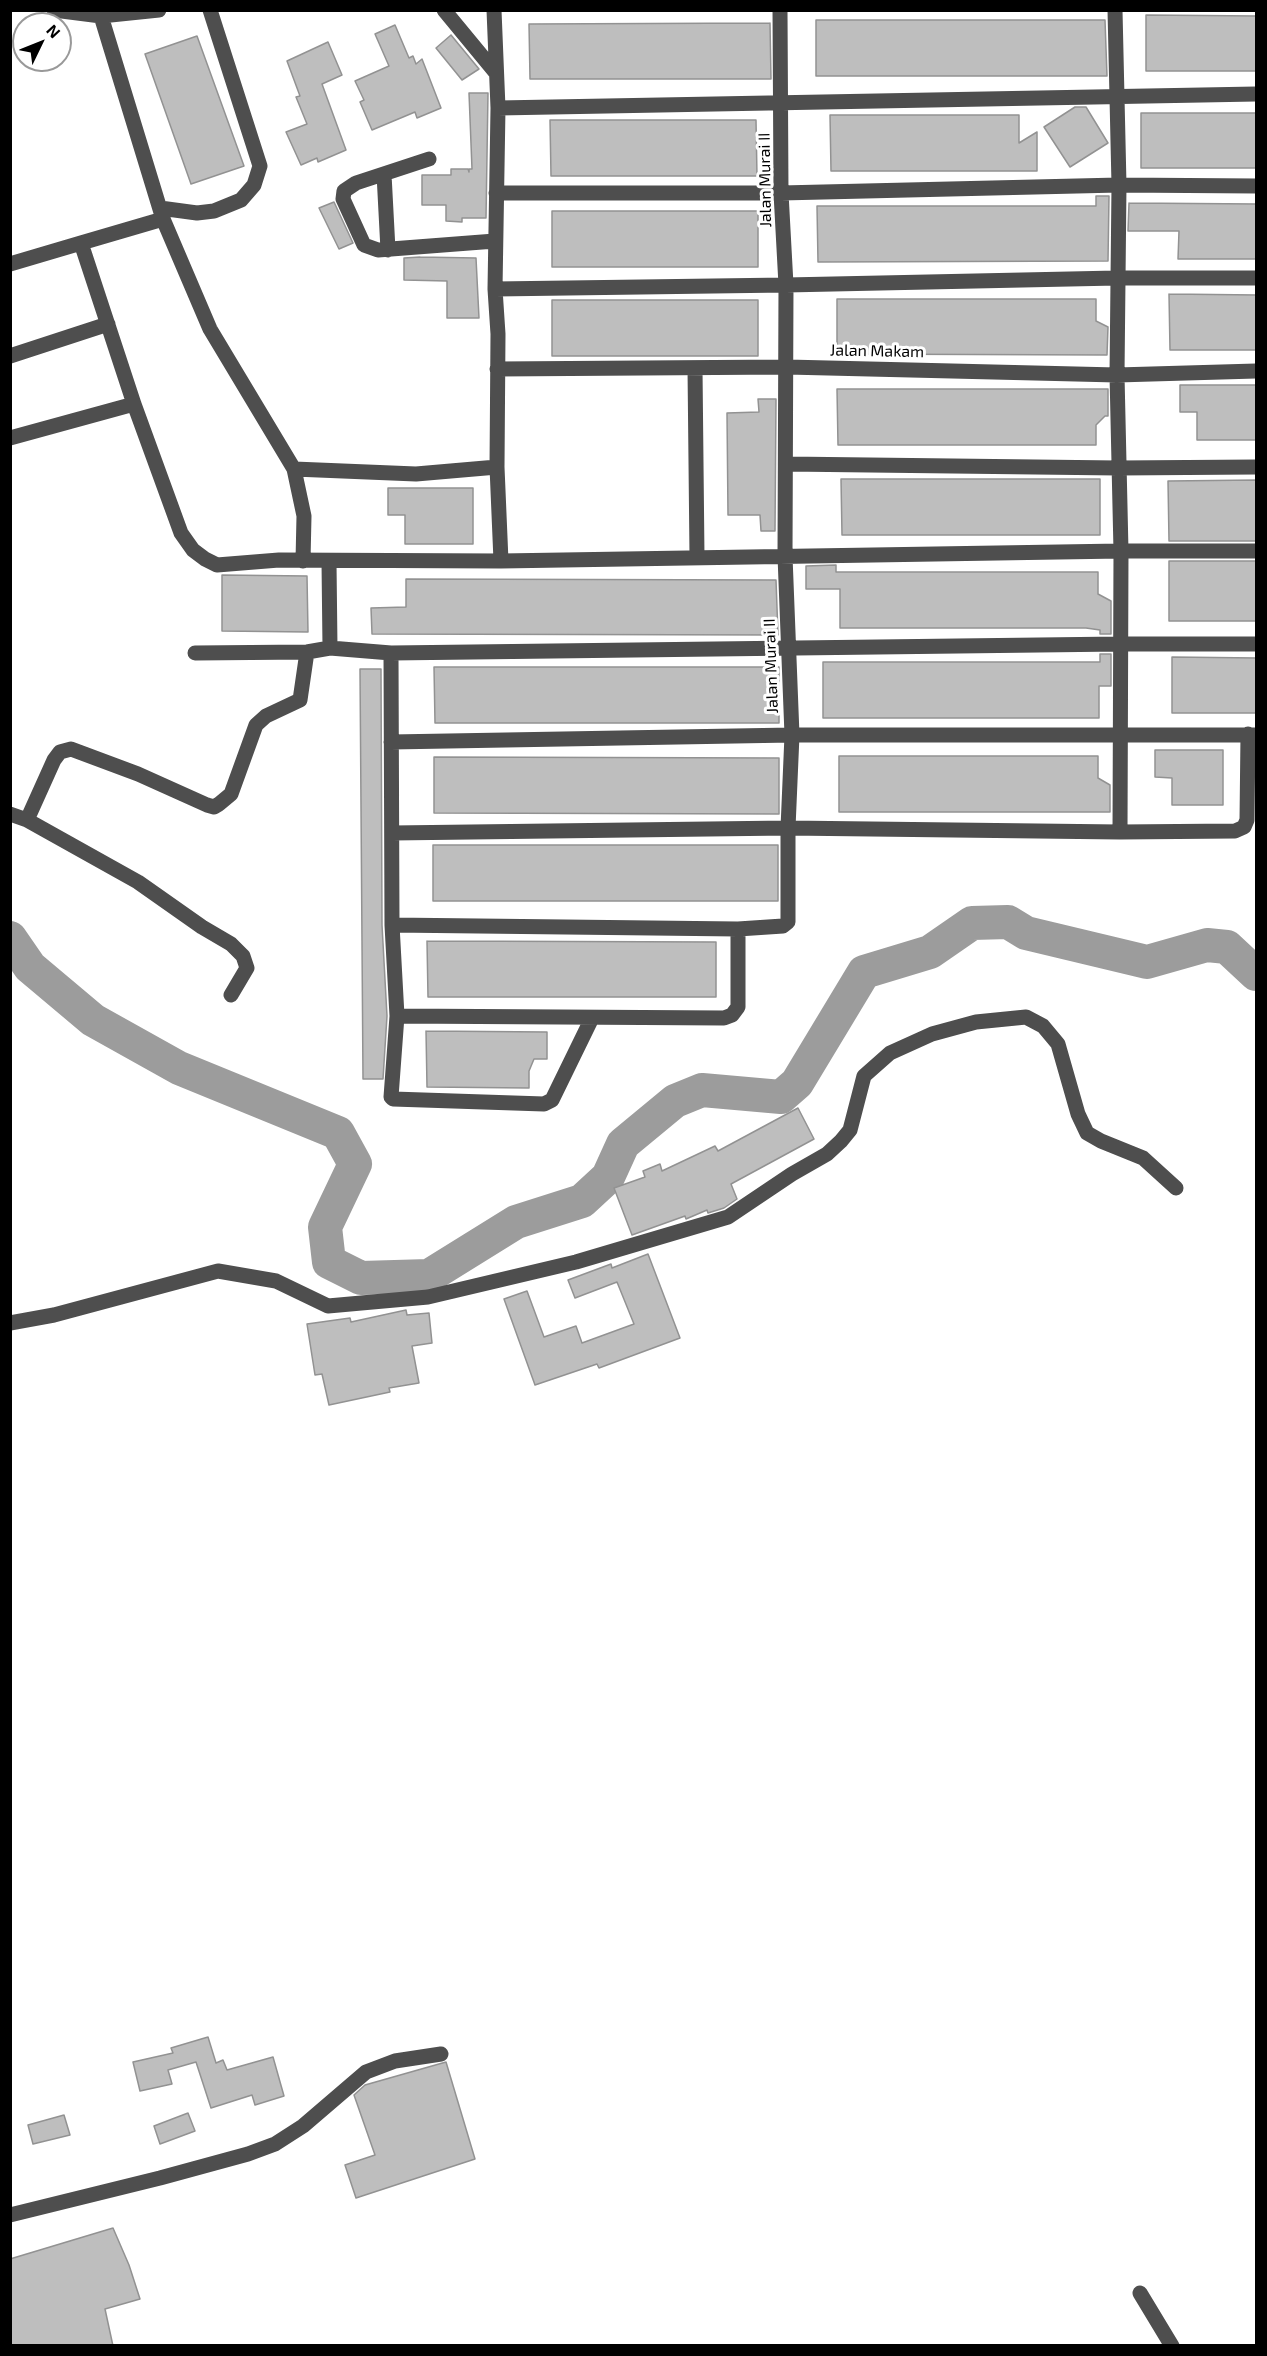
<!DOCTYPE html>
<style>
body{margin:0}
#map{position:relative;width:1267px;height:2356px;overflow:hidden;background:#fff;font-family:"Exo 2",sans-serif}
canvas{display:block}
.frame{position:absolute;inset:0;border:12px solid #000;pointer-events:none}
.north{position:absolute;left:12px;top:12px;width:60px;height:60px;box-sizing:border-box;background:#fff;border:2px solid #999;border-radius:50%;rotate:47deg;font-size:16px;font-weight:700;line-height:24px;text-align:center;color:#000}
.north::after{content:'';display:block;margin:auto;width:21px;height:27px;background:#000;clip-path:polygon(50% 0,100% 100%,50% 72%,0 100%)}
</style>
<div id="map">
<canvas width="1267" height="2356"></canvas>
<div class="frame"></div>
<div class="north">N</div>
</div>
<script>
const ctx = document.querySelector('canvas').getContext('2d');
ctx.lineJoin = 'round';
const shape = rows => new Path2D(rows.map(r => 'M' + r).join(''));
function stroke(path, color, width, dash) { ctx.strokeStyle = color; ctx.lineWidth = width; ctx.lineCap = dash ? 'butt' : 'round'; ctx.setLineDash(dash || []); ctx.stroke(path); }
function fill(path, color) { ctx.fillStyle = color; ctx.fill(path, 'evenodd'); }
function drawText(font, color, halo, rows, align = 'center') {
  ctx.font = font + ' "Exo 2",sans-serif'; ctx.lineWidth = 6; ctx.setLineDash([]); ctx.textBaseline = 'middle'; ctx.strokeStyle = halo; ctx.fillStyle = color; for (const [text, x, y, turn = 0] of rows) {
    ctx.save(); ctx.translate(x, y); ctx.rotate((+turn || 0) * Math.PI / 180); ctx.textAlign = isNaN(turn) ? turn : align; if (halo) ctx.strokeText(text, 0, 0); ctx.fillText(text, 0, 0); ctx.restore();
  }
}
const river = shape([
 [10,938,30,967,93,1020,179,1068,338,1133,355,1164,325,1227,329,1262,361,1278,429,1276,516,1222,582,1201,608,1177,623,1144,675,1101,702,1090,781,1097,797,1083,864,972,930,952,972,923,1008,922,1026,933,1147,962,1207,945,1227,947,1256,974]
]);
const building = shape([
 [1146,15,1257,16,1257,71,1146,71,1146,15],
 [816,20,1105,20,1107,76,816,76,816,20],
 [770,23,771,79,530,79,529,24,770,23],
 [395,25,409,58,413,56,416,64,422,59,441,108,417,118,415,112,372,130,360,102,364,100,355,81,389,66,375,34,395,25],
 [451,35,479,69,462,80,436,48,451,35],
 [197,36,244,166,191,184,145,54,197,36],
 [328,42,342,75,322,84,346,150,318,162,317,158,301,165,286,132,307,124,296,97,300,96,287,61,328,42],
 [469,93,488,93,486,218,462,218,462,222,446,221,446,205,422,205,422,175,451,175,451,169,468,169,469,172,469,169,472,169,469,93],
 [1075,107,1086,107,1108,143,1070,167,1044,127,1075,107],
 [1141,113,1257,113,1257,168,1141,168,1141,113],
 [830,115,1019,115,1019,143,1037,132,1037,171,831,171,830,115],
 [550,120,756,120,757,176,551,176,550,120],
 [1096,196,1109,196,1108,261,818,262,817,206,1096,206,1096,196],
 [334,202,353,243,339,249,319,208,334,202],
 [1129,203,1257,204,1257,259,1178,259,1179,231,1128,231,1129,203],
 [552,211,758,211,758,267,552,267,552,211],
 [420,257,476,258,479,318,447,318,447,281,404,280,404,258,420,257],
 [1169,294,1257,295,1257,350,1170,350,1169,294],
 [837,299,1096,299,1096,321,1108,327,1107,355,837,354,837,299],
 [552,300,758,300,758,356,552,356,552,300],
 [1180,385,1257,385,1257,440,1197,440,1197,412,1180,412,1180,385],
 [837,389,1108,389,1108,416,1105,416,1096,425,1096,445,838,445,837,389],
 [758,399,776,399,775,531,761,531,760,515,728,515,727,413,759,412,758,399],
 [841,479,1100,479,1100,535,842,535,841,479],
 [1257,480,1257,541,1169,541,1168,481,1257,480],
 [388,488,473,488,473,544,405,544,405,515,388,515,388,488],
 [1169,561,1257,561,1257,621,1169,621,1169,561],
 [836,565,836,572,1098,572,1098,594,1111,601,1111,634,1100,634,1100,630,1086,628,840,628,840,589,806,589,806,566,836,565],
 [222,575,307,576,308,632,222,631,222,575],
 [406,579,776,580,778,635,372,634,371,608,406,607,406,579],
 [1100,654,1111,654,1111,686,1099,686,1099,718,823,718,823,662,1100,662,1100,654],
 [1172,657,1257,658,1257,713,1172,713,1172,657],
 [434,667,779,667,779,723,435,723,434,667],
 [360,669,381,669,382,925,387,1016,383,1079,363,1079,360,669],
 [1155,750,1223,750,1223,805,1172,805,1172,778,1155,777,1155,750],
 [839,756,1098,756,1098,778,1110,785,1110,812,839,812,839,756],
 [434,757,779,758,779,814,434,813,434,757],
 [433,845,778,845,778,901,433,901,433,845],
 [427,941,716,942,716,997,428,997,427,941],
 [426,1031,547,1032,547,1059,534,1059,529,1071,529,1088,427,1087,426,1031],
 [798,1108,814,1139,731,1184,737,1199,724,1208,708,1213,707,1210,686,1219,685,1216,632,1235,614,1188,645,1177,643,1171,660,1164,662,1171,715,1146,718,1151,798,1108],
 [648,1254,680,1338,599,1368,597,1364,535,1385,504,1299,527,1291,544,1337,576,1326,582,1343,634,1324,617,1282,575,1298,568,1280,611,1264,612,1268,648,1254],
 [406,1310,407,1315,429,1313,432,1343,412,1346,419,1383,389,1388,390,1392,329,1405,322,1374,315,1375,307,1324,350,1318,351,1322,406,1310],
 [208,2037,216,2063,223,2060,227,2070,273,2057,284,2096,255,2105,252,2095,211,2108,196,2062,168,2070,172,2084,140,2091,133,2062,173,2053,171,2048,208,2037],
 [446,2062,475,2159,356,2198,345,2165,375,2155,354,2095,365,2085,446,2062],
 [188,2113,195,2131,160,2144,154,2126,188,2113],
 [64,2115,70,2135,33,2144,28,2125,64,2115],
 [113,2228,129,2265,140,2299,105,2309,113,2346,10,2346,10,2259,113,2228]
]);
const minor = shape([
 [54,10,101,16,159,10],
 [444,10,496,73],
 [494,10,498,108,495,289,498,334,497,467,501,561],
 [1115,10,1119,185,1117,375,1121,551,1120,832],
 [101,16,163,219,210,329,294,469,304,516,303,561],
 [498,108,1256,94],
 [429,159,356,183,344,191,343,199,364,245,378,250,495,241],
 [384,174,388,250],
 [496,193,781,193,1119,185,1256,186],
 [160,208,197,213,214,211,241,200,254,185,260,166,210,10],
 [163,219,81,243,134,404,181,533,193,550,205,559,217,565,279,560,501,561,1121,551,1256,551],
 [10,264,81,243],
 [495,289,786,285,1117,278,1256,278],
 [10,356,108,324],
 [695,368,697,557],
 [497,369,787,367,1117,375,1256,371],
 [10,438,134,404],
 [787,464,1118,468,1256,467],
 [294,469,416,474,497,467],
 [329,562,330,648],
 [195,653,307,652,330,648,391,653,1120,644,1256,644],
 [391,653,392,925,397,1016,391,1097,393,1099,544,1104,552,1100,592,1018],
 [391,742,792,735,1256,735],
 [10,814,27,820,138,882,202,927,231,944,243,956,247,968,231,995],
 [27,820,54,760,60,752,71,749,138,774,207,805,214,807,219,804,231,794,256,725,266,716,300,700,307,652],
 [392,833,788,828,1120,832,1235,831,1244,827,1247,820,1248,734],
 [392,925,738,929,783,926,788,922,788,828,792,735,785,556,786,285,781,193,780,10],
 [397,1016,724,1018,732,1015,738,1007,738,929],
 [10,1323,54,1315,218,1271,276,1281,328,1306,428,1297,576,1262,728,1217,792,1174,827,1154,841,1141,850,1130,864,1076,890,1053,932,1034,976,1022,1026,1017,1043,1026,1058,1044,1078,1114,1087,1133,1101,1141,1143,1158,1176,1188],
 [10,2215,160,2178,248,2154,275,2144,303,2126,366,2072,395,2061,441,2054],
 [1140,2293,1172,2346]
]);
const streetNames = [
 ["Jalan Murai II",765,180,-91],
 ["Jalan Makam",877,351,1],
 ["Jalan Murai II",771,666,-92]
];
stroke(river, '#9c9c9c', 34);
fill(building, '#bebebe');
stroke(building, '#929292', 1.5);
stroke(minor, '#4e4e4e', 15);
drawText('16px', '#000', '#fff', streetNames);
</script>
